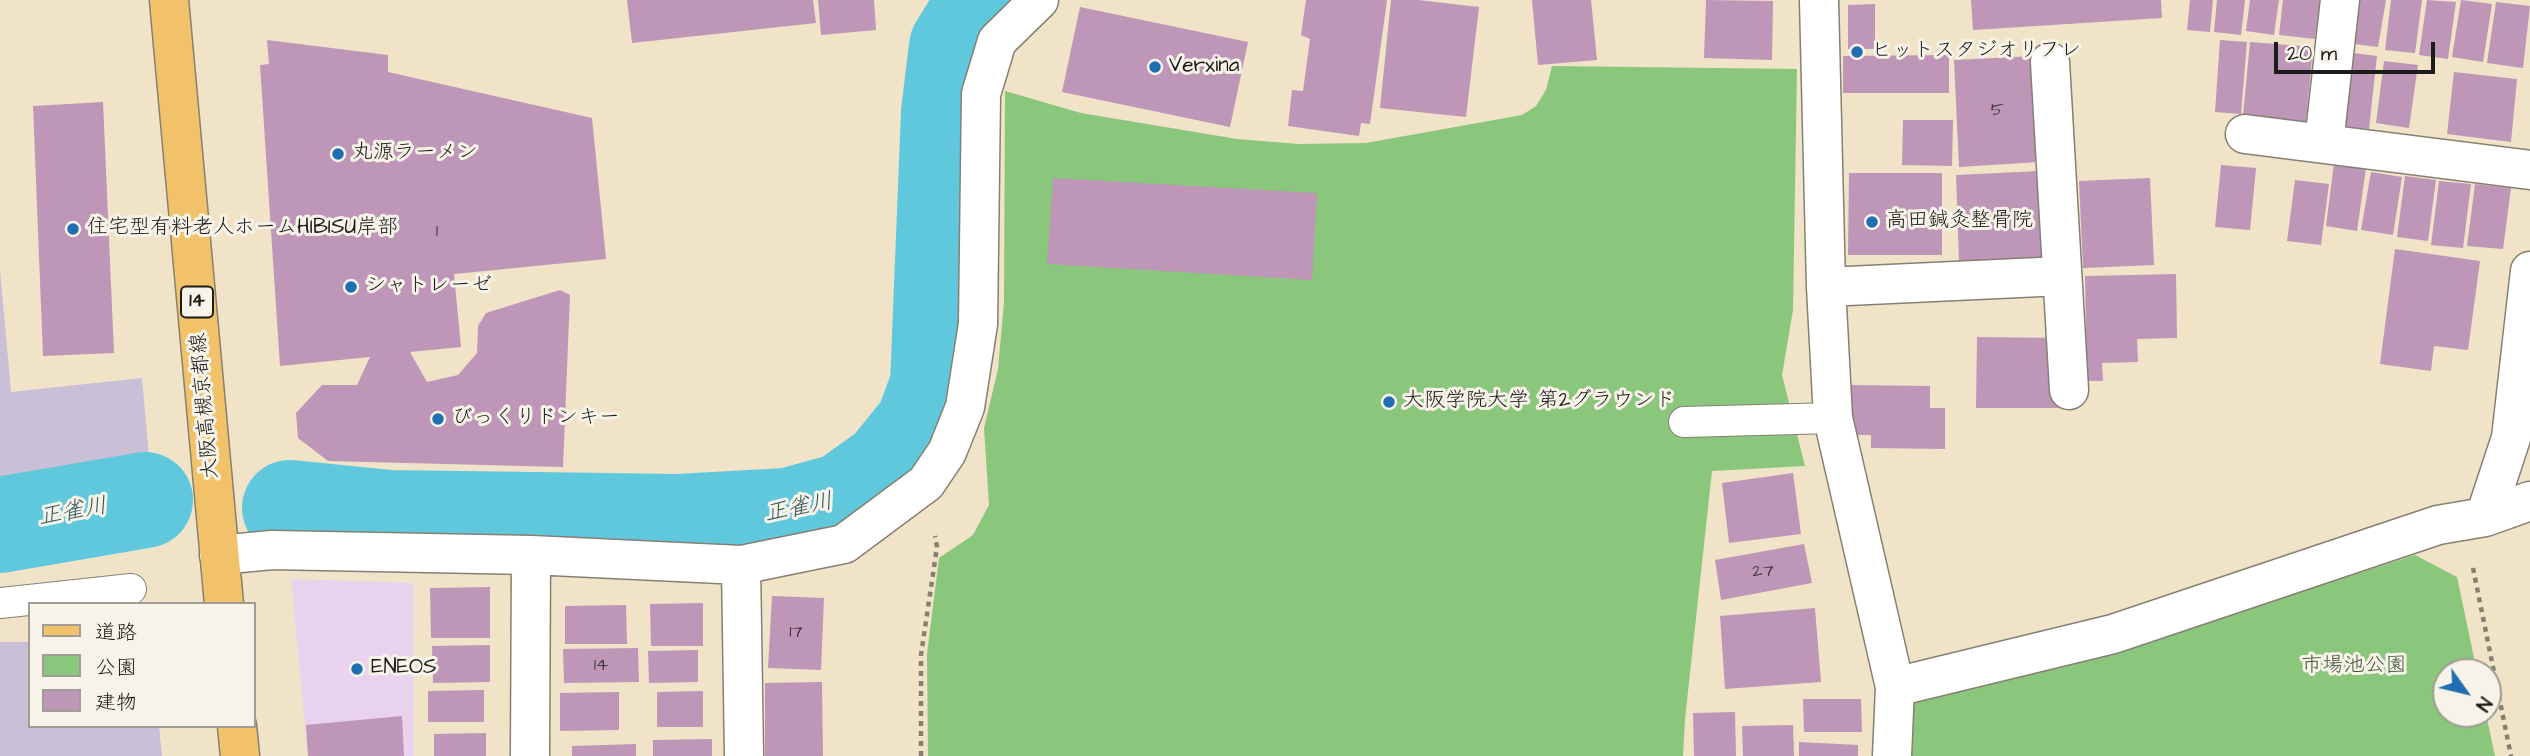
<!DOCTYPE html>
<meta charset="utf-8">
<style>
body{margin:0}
#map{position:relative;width:2530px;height:756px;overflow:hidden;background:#f0e3c8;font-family:"Architects Daughter","Klee One",sans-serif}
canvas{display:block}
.legend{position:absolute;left:28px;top:602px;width:228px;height:126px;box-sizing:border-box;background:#f7f3e8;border:2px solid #9f9d96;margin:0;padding:9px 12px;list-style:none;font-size:21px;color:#1c1c1c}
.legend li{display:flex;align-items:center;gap:14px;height:35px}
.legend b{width:35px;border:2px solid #9f9d96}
.north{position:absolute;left:2432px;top:658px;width:70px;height:70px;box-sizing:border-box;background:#f7f3e8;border:2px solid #9f9d96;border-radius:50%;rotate:124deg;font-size:19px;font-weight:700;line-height:28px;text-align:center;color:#1c1c1c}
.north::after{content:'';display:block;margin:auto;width:24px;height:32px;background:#1f6fb2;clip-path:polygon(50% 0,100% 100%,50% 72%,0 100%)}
.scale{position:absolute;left:2274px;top:42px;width:161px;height:32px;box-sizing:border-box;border:4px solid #1c1c1c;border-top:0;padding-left:9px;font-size:21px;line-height:24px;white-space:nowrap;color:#1c1c1c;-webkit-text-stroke:5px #f7f3e8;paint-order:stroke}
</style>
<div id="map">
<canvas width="2530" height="756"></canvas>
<ul class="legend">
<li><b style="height:9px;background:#f2c26a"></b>道路</li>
<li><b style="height:19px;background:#8ac67c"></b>公園</li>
<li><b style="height:19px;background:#be96b7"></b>建物</li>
</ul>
<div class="north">N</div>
<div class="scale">20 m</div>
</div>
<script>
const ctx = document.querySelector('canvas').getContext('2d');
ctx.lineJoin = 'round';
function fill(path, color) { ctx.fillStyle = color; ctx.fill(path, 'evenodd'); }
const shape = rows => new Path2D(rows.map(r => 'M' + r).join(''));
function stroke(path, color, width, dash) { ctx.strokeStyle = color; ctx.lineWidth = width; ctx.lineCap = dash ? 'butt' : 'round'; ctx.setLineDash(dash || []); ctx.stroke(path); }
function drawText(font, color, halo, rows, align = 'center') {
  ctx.font = font + ' "Architects Daughter","Klee One",sans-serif'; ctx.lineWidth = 6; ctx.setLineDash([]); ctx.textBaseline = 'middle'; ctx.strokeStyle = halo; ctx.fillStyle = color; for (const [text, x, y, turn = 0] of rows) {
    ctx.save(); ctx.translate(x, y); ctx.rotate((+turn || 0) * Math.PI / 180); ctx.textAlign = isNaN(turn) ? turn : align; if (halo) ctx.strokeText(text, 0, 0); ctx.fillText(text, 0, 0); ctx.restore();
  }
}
const built = shape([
 [291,579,413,583,414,756,308,756]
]);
const industrial = shape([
 [0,269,11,392,142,378,151,479,0,479],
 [0,642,30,642,30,726,159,726,162,756,0,756]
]);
const green = shape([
 [1552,66,1797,69,1793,310,1782,375,1805,466,1712,471,1685,719,1683,756,928,756,927,654,939,558,973,535,989,505,984,428,998,369,1004,302,1005,91,1081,113,1237,139,1299,144,1366,143,1522,115,1536,106,1546,90],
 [2415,555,2457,577,2477,672,2446,672,2446,714,2486,714,2495,756,1904,756,1915,691,2110,653]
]);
const river = shape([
 [290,508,389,518,678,522,788,516,843,501,888,469,923,426,938,385,949,112,957,47,981,8,991,0],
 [0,525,145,500]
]);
const building = shape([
 [627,0,813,0,816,23,632,43],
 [818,0,874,0,876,30,821,35],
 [1306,0,1387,0,1370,124,1361,123,1359,136,1288,126,1292,90,1303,91,1310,39,1301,35],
 [1391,0,1418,0,1479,7,1466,117,1380,108],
 [1532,0,1591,0,1597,60,1538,65],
 [1706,0,1773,1,1772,60,1704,58],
 [1971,0,2161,0,2162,18,1973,30],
 [2190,0,2213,0,2210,32,2187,30],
 [2217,0,2245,0,2241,35,2214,32],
 [2250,0,2279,0,2274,35,2246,31],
 [2283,0,2320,0,2315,39,2279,35],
 [2353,0,2386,0,2378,47,2346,43],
 [2391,0,2422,0,2415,53,2385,50],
 [2427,0,2456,2,2448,59,2419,55],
 [2461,0,2492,4,2483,62,2452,57],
 [2496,2,2530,6,2523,68,2487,63],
 [1875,4,1875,49,1848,49,1848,5],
 [1080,7,1248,42,1230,127,1062,92],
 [267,40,388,55,388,72,592,118,606,259,454,274,461,347,410,352,427,382,458,375,477,353,478,326,486,313,560,290,570,295,563,467,328,461,298,438,296,413,322,385,357,385,370,357,280,366,260,65,269,64],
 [2220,40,2247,42,2241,114,2215,112],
 [2250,42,2313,47,2306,122,2243,116],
 [2345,52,2377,56,2369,129,2347,127,2338,117],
 [1949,55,1949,93,1843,93,1843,56],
 [2034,56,2039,162,1959,167,1954,60],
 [2384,61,2418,65,2409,128,2376,123],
 [2454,72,2517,79,2511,142,2447,134],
 [103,102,114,353,43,356,33,106],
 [1903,120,1953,120,1952,166,1902,165],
 [2334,163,2366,168,2357,231,2326,226],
 [2221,165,2256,168,2250,230,2215,227],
 [2039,171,2043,257,1959,261,1956,175],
 [2371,172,2402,177,2393,235,2361,230],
 [1849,173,1942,173,1942,255,1848,255],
 [2405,176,2436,180,2428,241,2397,237],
 [1053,178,1317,193,1312,280,1047,264],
 [2150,178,2154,265,2083,268,2079,181],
 [2295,180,2329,184,2321,245,2287,241],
 [2439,181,2471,184,2463,248,2431,245],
 [2475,184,2511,188,2503,249,2467,246],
 [2395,249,2480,261,2468,350,2434,346,2431,371,2380,364],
 [2176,274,2177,338,2137,339,2138,362,2102,363,2103,381,2087,381,2085,276],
 [1977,337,2058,338,2058,408,1976,408],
 [1850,385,1930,386,1930,408,1945,408,1945,449,1871,448,1871,435,1850,435],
 [1793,473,1801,534,1729,543,1722,483],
 [1804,544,1812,583,1721,600,1715,560],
 [490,587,490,638,431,638,430,588],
 [772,596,824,598,821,670,768,668],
 [703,603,703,646,651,646,650,604],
 [626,605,627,644,565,644,565,606],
 [1815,608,1821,682,1725,689,1720,616],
 [490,645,490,682,433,683,432,646],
 [638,648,639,682,564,683,563,649],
 [698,650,698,682,649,683,648,651],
 [822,682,823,756,765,756,765,683],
 [484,690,484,722,428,722,428,691],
 [703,691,703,727,657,727,657,692],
 [619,692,619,730,560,731,560,693],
 [1803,699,1861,699,1862,732,1804,732],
 [1735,712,1736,756,1694,756,1693,713],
 [402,716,404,756,308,756,306,725],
 [1793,725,1794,756,1743,756,1742,726],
 [486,733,486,756,434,756,434,734],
 [712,739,712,756,653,756,653,740],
 [1799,742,1858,745,1858,756,1799,756],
 [636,744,636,756,572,756,572,746]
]);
const path = shape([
 [2473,568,2511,756],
 [921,756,921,655,937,547,935,536]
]);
const service = shape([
 [1684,422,1833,418],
 [0,603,131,589]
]);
const minor = shape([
 [1819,0,1826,287,1833,418,1895,687,1892,756],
 [2050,62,2069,390],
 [2245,134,2530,170],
 [2324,143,2340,0],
 [1826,287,2062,276],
 [2485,517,2511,438,2530,271],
 [219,555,272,550,531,555,741,565,844,544,926,483,947,452,965,407,978,324,981,94,997,41,1039,0],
 [741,565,744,756],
 [1895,687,2113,634,2438,525,2485,517,2530,501],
 [530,756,531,555]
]);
const primary = shape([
 [169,0,224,604],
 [237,726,240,756]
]);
const markers = [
 [1857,52,7,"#1f6fb2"],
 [1155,67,7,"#1f6fb2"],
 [338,154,7,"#1f6fb2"],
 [1872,222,7,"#1f6fb2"],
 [73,229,7,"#1f6fb2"],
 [351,287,7,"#1f6fb2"],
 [1389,402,7,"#1f6fb2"],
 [438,419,7,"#1f6fb2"],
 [357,669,7,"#1f6fb2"]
];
const numberNames = [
 ["5",1997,111],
 ["1",437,232],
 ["27",1763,572],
 ["17",796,633],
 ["14",601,666]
];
const shields = [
 [197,302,32]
];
const shieldNames = [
 ["14",197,302]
];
const poiNames = [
 ["ヒットスタジオリフレ",1871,52],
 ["Verxina",1169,67],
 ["丸源ラーメン",352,154],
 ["高田鍼灸整骨院",1886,222],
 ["住宅型有料老人ホームHIBISU岸部",87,229],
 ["シャトレーゼ",365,287],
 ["大阪学院大学 第2グラウンド",1403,402],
 ["びっくりドンキー",452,419],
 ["ENEOS",371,669]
];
const streetNames = [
 ["大阪高槻京都線",206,406,-95]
];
const parkNames = [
 ["市場池公園",2354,667]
];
const waterNames = [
 ["正雀川",799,509,-11],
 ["正雀川",73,513,-10]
];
fill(built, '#e9d2ed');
fill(industrial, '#c9bfd7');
fill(green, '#8ac67c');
stroke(river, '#5fc8dc', 96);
fill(building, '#be96b7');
stroke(service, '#868072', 32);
stroke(minor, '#868072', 41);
stroke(primary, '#868072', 41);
stroke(path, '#868072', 4.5, [5, 5]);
stroke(service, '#fff', 30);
stroke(minor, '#fff', 38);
stroke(primary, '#f2c26a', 38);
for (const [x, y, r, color] of markers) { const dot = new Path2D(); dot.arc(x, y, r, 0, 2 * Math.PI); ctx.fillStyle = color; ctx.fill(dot); stroke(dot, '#f7f3e8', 2.5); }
drawText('18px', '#443a43', null, numberNames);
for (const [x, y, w] of shields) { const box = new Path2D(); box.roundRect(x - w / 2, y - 15.5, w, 31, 5); ctx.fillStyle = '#f7f3e8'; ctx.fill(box); stroke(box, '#1c1c1c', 2); }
drawText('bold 19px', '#1c1c1c', null, shieldNames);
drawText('21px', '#1c1c1c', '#f7f3e8', poiNames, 'left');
drawText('21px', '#1c1c1c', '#f7f3e8', streetNames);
drawText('21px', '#42583e', '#f7f3e8', parkNames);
drawText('italic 23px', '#33585f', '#f7f3e8', waterNames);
</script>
